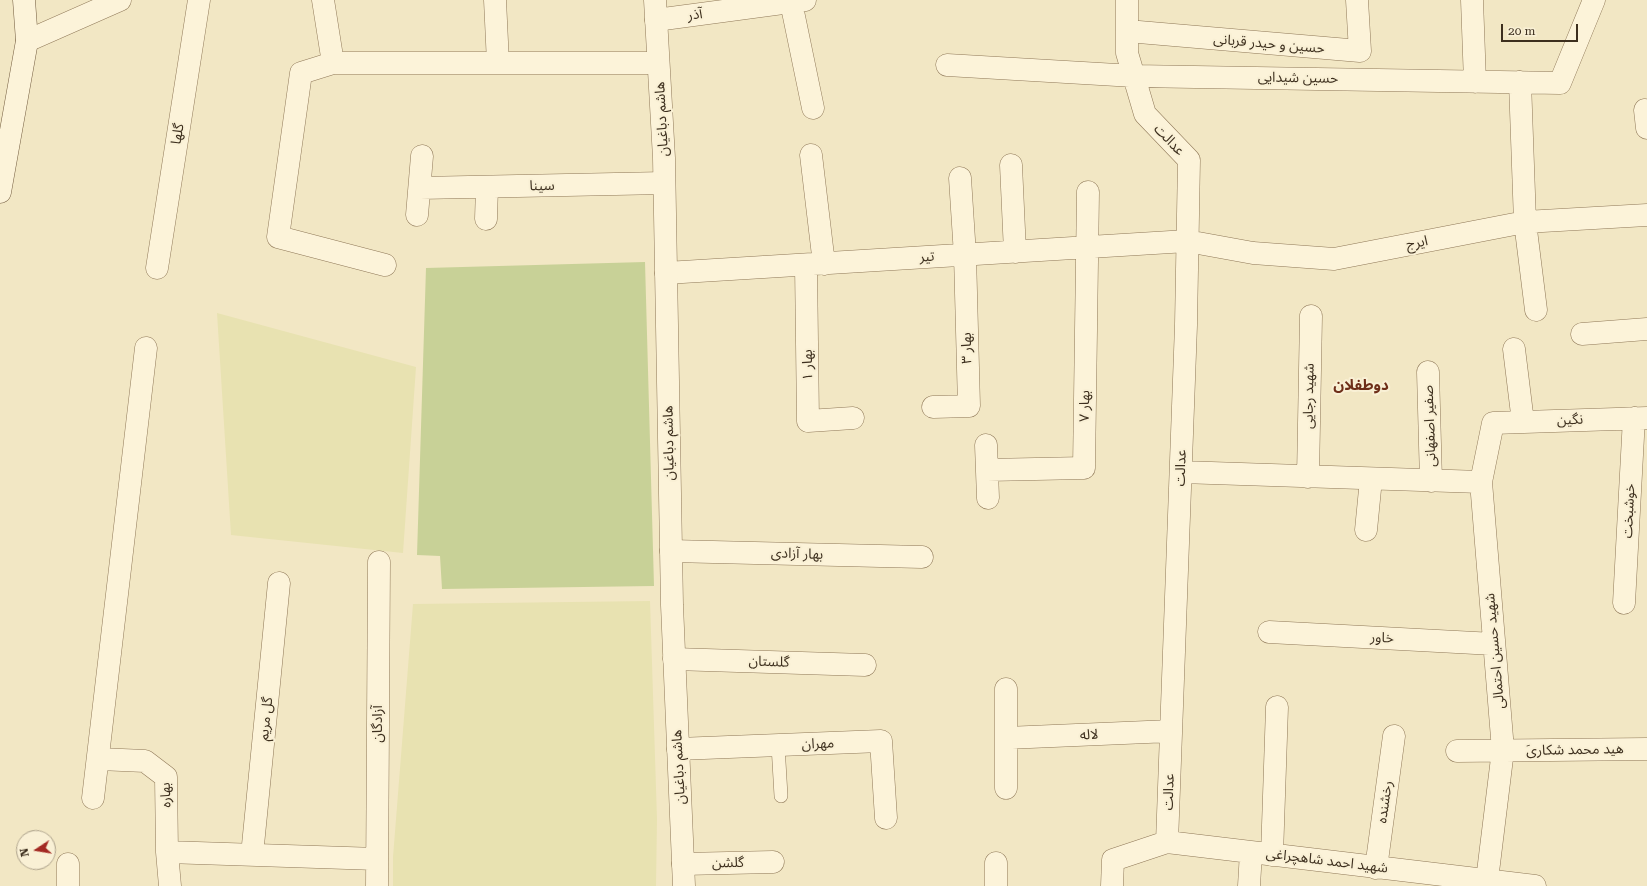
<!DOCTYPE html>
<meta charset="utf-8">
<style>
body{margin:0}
#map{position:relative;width:1647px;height:886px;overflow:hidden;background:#f2e7c4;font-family:"Roboto Serif",serif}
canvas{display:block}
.north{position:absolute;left:16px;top:830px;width:40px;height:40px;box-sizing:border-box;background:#f9f0d5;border:1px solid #aea38c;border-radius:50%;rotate:258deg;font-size:11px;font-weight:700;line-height:16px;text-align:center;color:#3d2f1e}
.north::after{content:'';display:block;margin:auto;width:14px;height:18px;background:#a32923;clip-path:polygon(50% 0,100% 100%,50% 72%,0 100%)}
.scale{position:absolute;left:1501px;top:24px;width:77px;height:18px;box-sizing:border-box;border:2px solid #3d2f1e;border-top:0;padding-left:5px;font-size:12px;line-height:14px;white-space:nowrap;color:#3d2f1e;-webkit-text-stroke:3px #f9f0d5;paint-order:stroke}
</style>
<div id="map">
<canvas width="1647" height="886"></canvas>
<div class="north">N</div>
<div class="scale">20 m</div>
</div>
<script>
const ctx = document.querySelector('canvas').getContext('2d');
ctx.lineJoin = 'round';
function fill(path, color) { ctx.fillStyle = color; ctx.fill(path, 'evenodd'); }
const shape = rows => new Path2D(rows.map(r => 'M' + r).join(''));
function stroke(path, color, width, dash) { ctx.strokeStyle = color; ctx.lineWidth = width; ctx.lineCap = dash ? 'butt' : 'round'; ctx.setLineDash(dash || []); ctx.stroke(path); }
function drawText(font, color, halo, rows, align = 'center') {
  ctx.font = font + ' "Roboto Serif","Noto Sans Arabic",serif'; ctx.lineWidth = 4; ctx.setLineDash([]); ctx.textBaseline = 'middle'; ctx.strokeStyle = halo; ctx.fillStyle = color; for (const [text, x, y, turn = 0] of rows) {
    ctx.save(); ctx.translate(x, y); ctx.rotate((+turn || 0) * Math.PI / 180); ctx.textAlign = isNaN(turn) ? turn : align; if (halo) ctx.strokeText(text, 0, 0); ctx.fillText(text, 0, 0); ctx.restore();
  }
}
const farmland = shape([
 [217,313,416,367,403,553,231,535],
 [650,601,657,819,656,886,393,886,393,857,413,604]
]);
const green = shape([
 [645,262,654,586,442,589,440,556,417,555,426,268]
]);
const service = shape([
 [778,745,781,796]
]);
const minor = shape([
 [323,0,333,63],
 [495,0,498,63],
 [1472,0,1475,82],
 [791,2,813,108],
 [656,20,805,0],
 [1127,31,1360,51,1357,0],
 [27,41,120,0],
 [947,65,1134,76,1560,83,1594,0],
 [1520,82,1525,222,1536,310],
 [1645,110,1647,128],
 [811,155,824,264],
 [1011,165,1015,252],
 [420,188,664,183],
 [417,215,422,156],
 [486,219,487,187],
 [385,265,278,237,301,73,333,63,658,63],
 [806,265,808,421,853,418],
 [157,268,199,0],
 [666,273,1187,241,1253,253,1334,259,1525,222,1647,215],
 [1582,334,1647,329],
 [1514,349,1523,422],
 [1428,372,1431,481],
 [933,407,969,406,965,255,960,178],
 [986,445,988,498],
 [987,470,1084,468,1088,192],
 [1181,472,1481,482],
 [1308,477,1311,316],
 [1366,530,1371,479],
 [671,551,922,557],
 [1624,603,1634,418],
 [1269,632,1494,644],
 [674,659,865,665],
 [1006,738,1171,731],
 [678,749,881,741,886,818],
 [1457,751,1647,749],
 [99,759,145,761,166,777,167,852,170,886],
 [1006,788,1006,689],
 [93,798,146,348],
 [1167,842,1535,886],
 [167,852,377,859],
 [252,855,279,583],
 [1272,855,1277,707],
 [996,863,996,886],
 [68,864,68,886],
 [683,864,773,862],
 [1376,868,1394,736],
 [1487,880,1503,750,1481,482,1493,423,1647,418],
 [377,886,379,562],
 [1112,886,1113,860,1167,842,1186,325,1189,160,1145,114,1127,53,1127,0],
 [1249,886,1251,852]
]);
const tertiary = shape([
 [655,0,664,158,672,605,684,886]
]);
const secondary = shape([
 [0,192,27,41,24,0]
]);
const streetNames = [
 ["آذر",695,15,-8],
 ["حسین و حیدر قربانی",1269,44,5],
 ["حسین شیدایی",1298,78,1],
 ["هاشم دباغیان",662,119,-93],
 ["گلها",178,134,-81],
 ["عدالت",1169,140,46],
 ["سینا",542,186,-1],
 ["ایرج",1417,243,-11],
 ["تیر",927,257,-4],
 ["بهار ۳",967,348,-91],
 ["بهار ۱",808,365,-91],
 ["شهید رجایی",1309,396,-89],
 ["بهار ۷",1085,406,-89],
 ["نگین",1570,420,-2],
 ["صفیر اصفهانی",1430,426,-92],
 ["هاشم دباغیان",669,443,-91],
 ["عدالت",1181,468,-88],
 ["خوشبخت",1629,511,-87],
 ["بهار آزادی",797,554,2],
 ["خاور",1382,638,3],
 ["شهید حسین احتمالی",1495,651,-95],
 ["گلستان",769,662,2],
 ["گل مریم",266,719,-84],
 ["آزادگان",378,724,-90],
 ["لاله",1089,735,-3],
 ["مهران",818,744,-2],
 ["َهید محمد شکاری",1575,750,-1],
 ["هاشم دباغیان",679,767,-93],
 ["عدالت",1169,792,-88],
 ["بهاره",166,795,-92],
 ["رخشنده",1385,802,-82],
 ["شهید احمد شاهچراغی",1327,861,7],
 ["گلشن",728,863,-1]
];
const neighbourhoodNames = [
 ["دوطفلان",1361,386]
];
fill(farmland, '#e8e2b1');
fill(green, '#c8d197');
stroke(service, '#8f7858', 14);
stroke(minor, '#8f7858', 23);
stroke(tertiary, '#8f7858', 23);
stroke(secondary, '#70593c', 23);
stroke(service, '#fcf3d9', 13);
stroke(minor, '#fcf3d9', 22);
stroke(tertiary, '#fcf3d9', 22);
stroke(secondary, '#fcf3d9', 22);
drawText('14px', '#3d2f1e', '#f9f0d5', streetNames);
drawText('bold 15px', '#6e2f19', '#f9f0d5', neighbourhoodNames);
</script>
